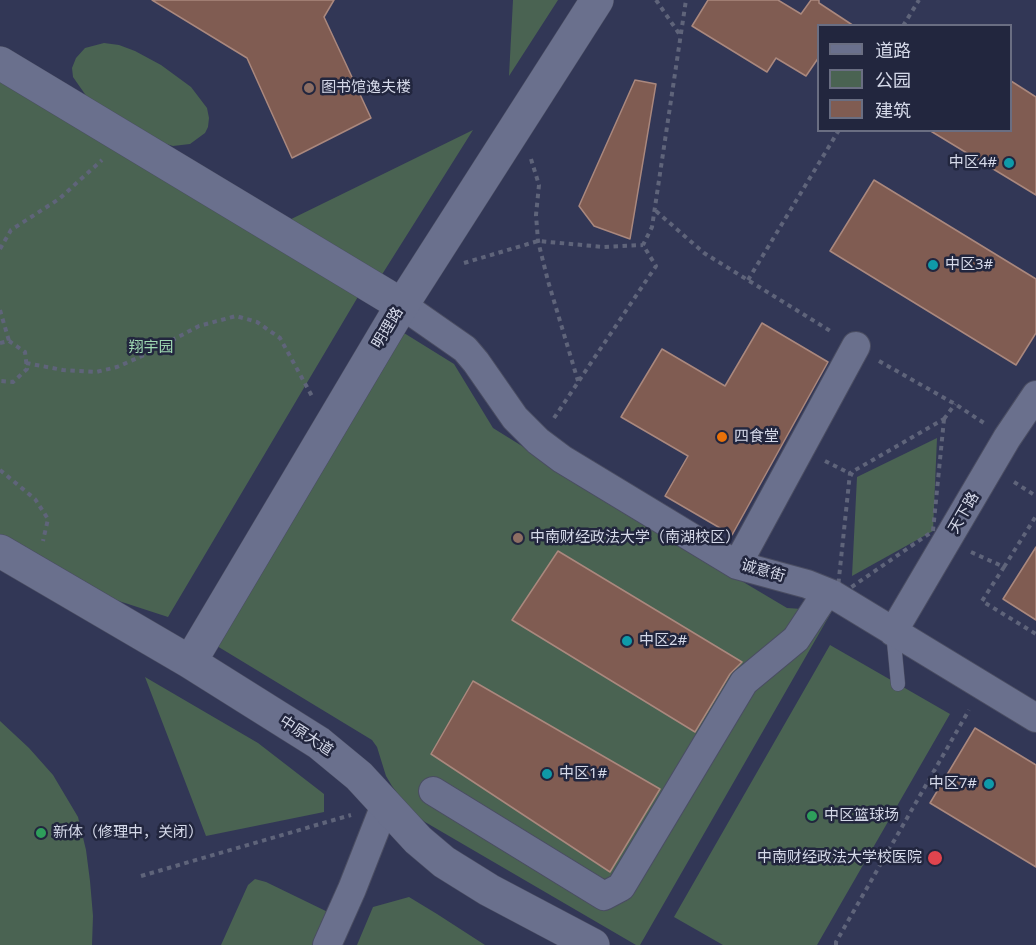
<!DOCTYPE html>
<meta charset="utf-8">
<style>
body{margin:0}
#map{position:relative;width:1036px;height:945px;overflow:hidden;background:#2b3048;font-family:"Noto Sans","Noto Sans SC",sans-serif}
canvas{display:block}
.legend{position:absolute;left:817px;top:24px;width:195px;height:108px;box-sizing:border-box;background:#22263e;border:2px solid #6a6e82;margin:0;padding:8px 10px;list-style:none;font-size:18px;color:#d5d9e9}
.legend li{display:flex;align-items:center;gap:12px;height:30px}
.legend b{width:30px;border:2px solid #6a6e82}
</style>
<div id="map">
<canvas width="1036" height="945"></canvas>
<ul class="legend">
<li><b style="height:8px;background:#6a708d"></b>道路</li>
<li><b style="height:16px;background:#4a6352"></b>公园</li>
<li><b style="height:16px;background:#805c52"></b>建筑</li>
</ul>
</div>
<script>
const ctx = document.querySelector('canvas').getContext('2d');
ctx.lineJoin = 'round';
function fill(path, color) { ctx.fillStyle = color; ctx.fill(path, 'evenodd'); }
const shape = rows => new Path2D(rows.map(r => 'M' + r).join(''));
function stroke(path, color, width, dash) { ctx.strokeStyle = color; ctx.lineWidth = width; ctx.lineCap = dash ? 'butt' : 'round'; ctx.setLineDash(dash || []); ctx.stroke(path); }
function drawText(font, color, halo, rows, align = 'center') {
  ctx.font = font + ' "Noto Sans","Noto Sans SC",sans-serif'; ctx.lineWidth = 5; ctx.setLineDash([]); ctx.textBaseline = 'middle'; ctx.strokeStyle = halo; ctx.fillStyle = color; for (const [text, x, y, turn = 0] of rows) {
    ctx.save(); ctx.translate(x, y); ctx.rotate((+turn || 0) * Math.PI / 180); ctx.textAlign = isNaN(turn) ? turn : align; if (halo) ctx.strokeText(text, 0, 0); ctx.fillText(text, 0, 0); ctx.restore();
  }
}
const built = shape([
 [0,0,1036,0,1036,945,0,945],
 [818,26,1010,26,1010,130,818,130]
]);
const green = shape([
 [513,0,558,0,509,76],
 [104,43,119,45,135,51,161,65,191,87,207,108,209,118,208,127,205,133,190,144,173,146,163,143,87,97,73,77,72,68,76,58,85,48],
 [0,82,359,295,168,617,42,576,0,550],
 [473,130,376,284,279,225],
 [404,333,454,364,493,428,681,545,787,608,832,611,640,945,636,945,425,822,409,809,392,786,386,776,377,747,372,740,217,646],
 [937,438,933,531,852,576,857,477],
 [830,645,950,714,817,945,723,945,674,917],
 [145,677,258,743,324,794,324,812,206,836],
 [0,721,29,748,53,775,78,817,86,850,90,881,93,916,92,945,0,945],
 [255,879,266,882,334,915,321,945,221,945,248,885],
 [409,897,437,914,485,945,357,945,373,907]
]);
const building = shape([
 [152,0,334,0,324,17,371,118,292,158,247,58,152,0],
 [708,0,778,0,801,14,811,0,819,0,819,3,854,26,819,26,819,57,806,76,776,58,767,72,692,26,708,0],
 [635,80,656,84,630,239,594,226,579,206,635,80],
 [1011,81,1036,97,1036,195,929,130,1011,130,1011,81],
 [874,180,1036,279,1036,333,1016,365,830,251,874,180],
 [762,323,828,362,732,535,665,496,688,456,621,417,662,349,725,386,762,323],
 [1036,547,1036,620,1003,599,1036,547],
 [558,551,742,662,730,674,695,732,512,620,558,551],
 [473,681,660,789,610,872,431,754,473,681],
 [975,728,1036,765,1036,867,930,803,975,728]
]);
const path = shape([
 [656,0,680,35],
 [903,26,919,0],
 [531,159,539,185,536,215,538,241,548,281,578,381],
 [656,211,704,253,832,332],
 [0,249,11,230,59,199,102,160],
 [464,263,538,241,604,247,643,245],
 [748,280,839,130],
 [0,310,9,341],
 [0,343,9,341,25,352,27,369,13,382,0,381],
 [879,361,955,404,984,423],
 [26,363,63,370,96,372,117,367,142,356,199,326,236,316,257,322,280,338,313,398],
 [554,418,656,266,643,245,652,227,686,0],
 [944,419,933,531,837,597,850,473,944,419],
 [944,419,955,404],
 [825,461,857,477],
 [0,470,35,499,48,519,43,541],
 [1014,482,1036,496],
 [971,552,1004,567,982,601,1036,634],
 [1004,567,1036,516],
 [141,876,351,815],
 [836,945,836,942,969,710]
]);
const lane = shape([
 [893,632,898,684]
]);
const street = shape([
 [402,305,465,349,476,362,515,418,538,441,562,459,737,565,807,584,832,594,1036,718],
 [737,565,856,346],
 [893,632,1007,438,1036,395],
 [433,791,604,896,621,887,744,682,796,639,827,592],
 [327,945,352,889,385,805]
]);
const secondary = shape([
 [0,63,402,305],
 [0,551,190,662,319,743,359,776,418,840,444,862,489,890,593,945],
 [190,662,402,305,597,0]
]);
const markers = [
 [309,88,6,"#8d6e63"],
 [1009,163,6,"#0f9aa8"],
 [933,265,6,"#0f9aa8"],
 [722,437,6,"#e8710a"],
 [518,538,6,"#8d6e63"],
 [627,641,6,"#0f9aa8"],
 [547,774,6,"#0f9aa8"],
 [989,784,6,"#0f9aa8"],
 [812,816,6,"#2e9e5b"],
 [41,833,6,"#2e9e5b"],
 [935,858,8,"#e0444e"]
];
const poiNames = [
 ["图书馆逸夫楼",321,88],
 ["中区4#",997,163,"right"],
 ["中区3#",945,265],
 ["四食堂",734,437],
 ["中南财经政法大学（南湖校区）",530,538],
 ["中区2#",639,641],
 ["中区1#",559,774],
 ["中区7#",977,784,"right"],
 ["中区篮球场",824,816],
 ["新体（修理中，关闭）",53,833],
 ["中南财经政法大学校医院",922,858,"right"]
];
const streetNames = [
 ["明理路",388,328,-59],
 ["天下路",964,513,-60],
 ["诚意街",763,571,16],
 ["中原大道",306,736,33]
];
const parkNames = [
 ["翔宇园",151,348]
];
fill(built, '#323756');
fill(green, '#4a6352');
fill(building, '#805c52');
stroke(building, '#aa887e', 1.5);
stroke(lane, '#4a4d62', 15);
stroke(street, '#4a4d62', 30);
stroke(secondary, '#4a4d62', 34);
stroke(path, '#5f647a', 4, [4.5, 4.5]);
stroke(lane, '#6a708d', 14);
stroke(street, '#6a708d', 28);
stroke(secondary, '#6a708d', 33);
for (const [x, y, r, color] of markers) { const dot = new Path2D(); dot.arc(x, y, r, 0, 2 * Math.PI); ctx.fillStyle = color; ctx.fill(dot); stroke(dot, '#22263e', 2); }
drawText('15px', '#d5d9e9', '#22263e', poiNames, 'left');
drawText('15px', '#d5d9e9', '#22263e', streetNames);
drawText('15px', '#9fd9b2', '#22263e', parkNames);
</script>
